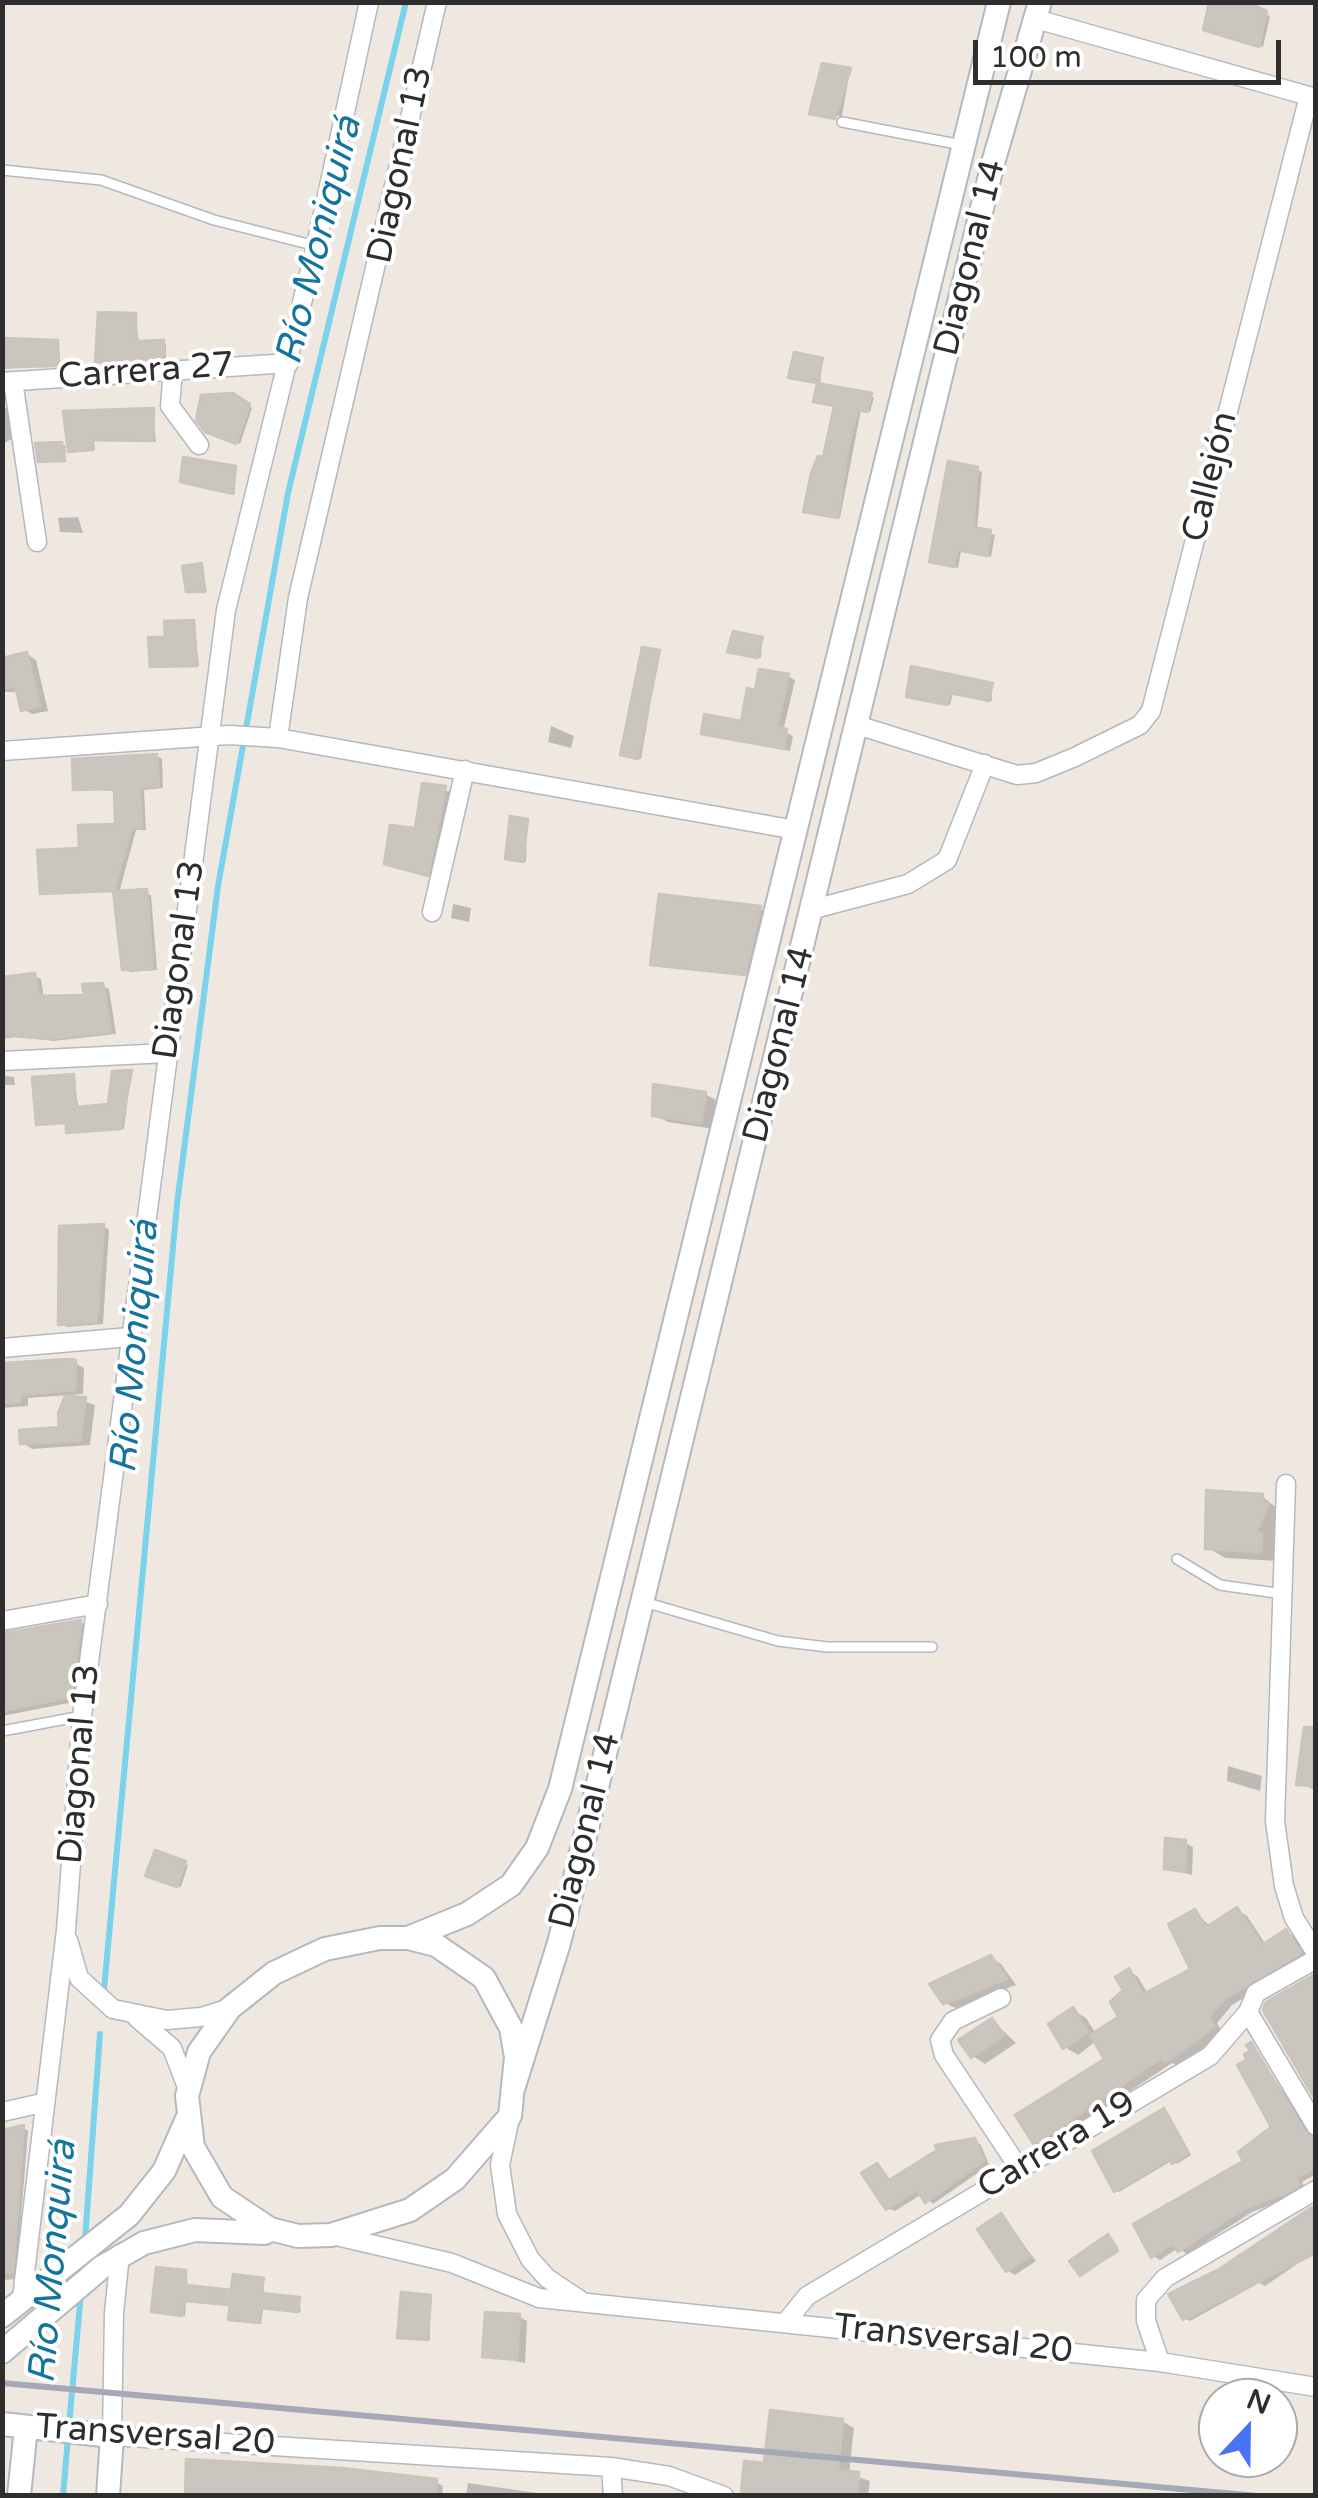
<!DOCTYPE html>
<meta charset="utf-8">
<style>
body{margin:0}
#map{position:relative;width:1318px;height:2498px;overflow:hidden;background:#eee8e1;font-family:"Varela Round",sans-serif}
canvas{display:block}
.frame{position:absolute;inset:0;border:5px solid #2e2e2e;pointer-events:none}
.north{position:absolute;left:1198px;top:2378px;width:100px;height:100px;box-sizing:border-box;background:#fff;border:2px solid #ababab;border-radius:50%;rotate:22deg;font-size:28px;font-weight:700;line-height:40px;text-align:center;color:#2e2e2e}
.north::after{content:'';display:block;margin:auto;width:35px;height:45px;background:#4972f4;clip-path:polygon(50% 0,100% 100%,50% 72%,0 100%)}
.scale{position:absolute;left:973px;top:40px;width:308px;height:45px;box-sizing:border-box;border:5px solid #2e2e2e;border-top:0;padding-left:12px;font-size:30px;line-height:35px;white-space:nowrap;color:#2e2e2e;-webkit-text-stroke:8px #fff;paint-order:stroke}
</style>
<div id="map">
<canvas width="1318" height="2498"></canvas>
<div class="frame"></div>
<div class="north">N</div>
<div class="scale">100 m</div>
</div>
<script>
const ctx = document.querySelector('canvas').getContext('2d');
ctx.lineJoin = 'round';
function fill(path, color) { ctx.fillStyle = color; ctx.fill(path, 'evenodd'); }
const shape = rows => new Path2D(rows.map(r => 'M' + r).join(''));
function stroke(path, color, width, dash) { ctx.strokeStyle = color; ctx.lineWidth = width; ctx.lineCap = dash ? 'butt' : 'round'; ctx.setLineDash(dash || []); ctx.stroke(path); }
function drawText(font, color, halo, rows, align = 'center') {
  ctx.font = font + ' "Varela Round",sans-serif'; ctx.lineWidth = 8; ctx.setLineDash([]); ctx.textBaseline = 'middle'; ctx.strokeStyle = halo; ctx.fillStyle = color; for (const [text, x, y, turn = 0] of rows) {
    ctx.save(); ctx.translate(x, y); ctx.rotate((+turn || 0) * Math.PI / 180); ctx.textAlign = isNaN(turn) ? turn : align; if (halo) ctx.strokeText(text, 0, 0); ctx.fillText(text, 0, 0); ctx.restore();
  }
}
const shadow = shape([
 [1211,2,1251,2,1249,9,1270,16,1263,47,1210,31],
 [850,70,842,116,815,115],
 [135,315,139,343,166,344,166,359,97,362],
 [2,341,58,343,61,366,2,369],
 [822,360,820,386,874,397,870,412,861,410,840,518,809,513,837,406,816,401,820,383,794,378],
 [232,396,252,408,240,444,211,433],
 [2,406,8,409,12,439,2,444],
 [153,411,156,442,94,441,95,450,74,452,65,447,66,462,40,461,62,444,70,449],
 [235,468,235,494,185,483],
 [978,470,982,472,977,530,995,535,991,557,961,551,958,568,937,563],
 [78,517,83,533,60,532,58,518],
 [202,566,207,592,191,592,188,590],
 [194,623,199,666,153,665],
 [762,639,761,658,733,653],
 [659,653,641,759,626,756],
 [27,654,36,660,48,711,32,714,23,709,19,692,2,692,2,660],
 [788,676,795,680,783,731,793,736,790,751,703,733,743,724,757,693],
 [992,686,992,701,953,693,950,705,911,697],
 [551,726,574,736,571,748,548,742],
 [157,756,162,759,163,788,144,790,146,830,136,830,119,893,151,895,157,970,130,972,125,969,116,892,42,893,82,850,117,826,116,791,75,789],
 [424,786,452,792,434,877,393,866,417,831],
 [527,822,526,862,510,859],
 [661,897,764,910,748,975,653,964],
 [453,904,471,908,469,922,451,918],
 [35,976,41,979,44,999,87,997,103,986,109,989,116,1034,53,1041,23,1036,2,1039,2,985],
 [131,1073,124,1129,71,1133,69,1123,38,1124,73,1077,79,1109,110,1106],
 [2,1075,14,1077,15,1085,2,1085],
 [705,1094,718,1101,714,1129,668,1122,655,1115],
 [103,1226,109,1230,103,1324,67,1327,61,1323],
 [75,1363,84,1368,83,1394,28,1398,28,1406,2,1408,2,1366],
 [67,1396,95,1405,90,1445,32,1449,23,1443,62,1429,60,1413],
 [1262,1496,1285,1515,1274,1543,1279,1546,1278,1561,1225,1558,1207,1547],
 [81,1622,88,1627,79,1701,2,1716,2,1638],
 [1316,1746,1316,1823,1315,1790,1299,1783],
 [1228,1766,1262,1776,1260,1791,1227,1781],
 [1185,1843,1193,1847,1192,1875,1167,1868],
 [156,1853,188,1865,181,1887,152,1877],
 [1237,1910,1247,1916,1266,1945,1286,1932,1295,1937,1309,1959,1232,2005,1217,2023,1222,2032,1209,2044,1176,2065,1172,2063,1045,2148,1036,2143,1107,2060,1096,2041,1078,2055,1065,2047,1073,2010,1086,2018,1096,2034,1122,2018,1129,1971,1138,1977,1148,1994,1193,1970,1195,1912,1211,1927],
 [991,1958,1001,1964,1016,1985,955,2008,944,2002],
 [992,2020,1016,2043,985,2064,973,2056],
 [1251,2045,1316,2140,1316,2174,1302,2182,1305,2189,1294,2196,1252,2212,1187,2254,1178,2248,1160,2260,1153,2256,1274,2128,1249,2061],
 [1164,2111,1191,2155,1177,2164,1173,2160,1119,2192,1116,2190],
 [24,2128,28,2131,16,2279,2,2280,2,2132],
 [974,2141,981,2145,989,2165,933,2204,922,2194,895,2211,888,2208,877,2166,891,2181],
 [1316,2206,1316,2251,1265,2286,1259,2283,1190,2321,1184,2318,1220,2271],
 [1001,2216,1036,2261,1015,2275,1007,2270],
 [1111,2239,1119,2252,1081,2274],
 [186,2272,188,2288,233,2292,263,2280,264,2296,299,2299,301,2312,263,2309,261,2324,231,2319,233,2305,186,2301,185,2316,154,2311],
 [430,2298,430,2340,403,2338],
 [519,2317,527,2321,525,2363,485,2355],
 [842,2421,854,2428,849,2474,870,2481,868,2496,752,2496,744,2491,767,2466],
 [436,2482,443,2486,442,2496,188,2496],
 [468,2483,557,2496,466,2496]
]);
const stream = shape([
 [104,1989,177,1204,218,886,288,493,406,2],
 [85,2240,100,2034],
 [69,2425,81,2293],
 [63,2496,68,2437]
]);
const building = shape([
 [1209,2,1246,2,1267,11,1259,47,1203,30,1209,2],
 [822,63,851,68,835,119,809,114,822,63],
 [98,312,136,313,136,341,164,340,164,359,95,363,98,312],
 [2,338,58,340,59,366,2,367,2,338],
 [794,352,823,358,817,383,788,378,794,352],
 [817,383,872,393,867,412,858,410,848,448,838,518,803,512,811,473,818,456,823,457,834,406,813,402,817,383],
 [233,393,250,404,236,444,205,432,196,420,201,395,233,393],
 [154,408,153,441,92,440,93,450,68,452,63,411,154,408],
 [62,442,64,461,38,462,35,443,62,442],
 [183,457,236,466,233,494,180,482,183,457],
 [948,461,978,467,973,527,991,530,987,556,957,550,954,567,929,562,948,461],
 [202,563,205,592,186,592,182,566,202,563],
 [194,620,197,666,150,667,148,637,165,637,164,621,194,620],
 [733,631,763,637,757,658,727,652,733,631],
 [642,647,660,650,638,759,620,755,642,647],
 [27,652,40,706,21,711,15,686,2,689,2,658,27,652],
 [911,666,993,683,989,701,950,693,947,705,906,697,911,666],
 [759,669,789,674,777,727,787,729,784,749,701,734,704,714,741,721,747,688,755,690,759,669],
 [157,754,159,786,140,789,142,828,131,829,114,891,147,889,153,969,122,970,113,891,40,894,37,850,79,848,78,825,115,824,114,789,73,790,72,759,157,754],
 [422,783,446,786,428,876,384,864,390,825,415,828,422,783],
 [510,816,528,819,523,862,505,859,510,816],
 [659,894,761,906,745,975,650,965,659,894],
 [35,973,39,996,84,995,82,984,103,983,111,1032,46,1039,2,1035,2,1006,6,1006,2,977,35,973],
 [132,1070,121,1129,66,1133,66,1123,36,1125,32,1077,74,1074,76,1107,108,1104,112,1071,132,1070],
 [653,1084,706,1092,701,1123,652,1116,653,1084],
 [104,1224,97,1322,58,1325,59,1226,104,1224],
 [70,1359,76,1360,75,1390,20,1395,20,1402,2,1403,2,1363,70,1359],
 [65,1396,86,1397,80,1441,20,1444,19,1430,59,1427,58,1413,65,1396],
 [1206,1490,1263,1494,1263,1503,1269,1503,1256,1533,1262,1533,1261,1552,1205,1549,1206,1490],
 [81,1620,72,1697,2,1711,3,1633,81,1620],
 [1304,1727,1316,1727,1316,1786,1296,1785,1304,1727],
 [1165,1838,1186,1840,1185,1872,1164,1869,1165,1838],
 [155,1850,186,1861,177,1887,145,1876,155,1850],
 [1237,1907,1262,1945,1286,1929,1301,1953,1223,2000,1209,2017,1214,2026,1199,2039,1165,2062,1162,2058,1034,2145,1015,2115,1104,2059,1090,2035,1118,2017,1110,2002,1123,1990,1115,1977,1129,1968,1143,1994,1190,1969,1168,1924,1195,1909,1206,1927,1237,1907],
 [991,1955,1007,1979,943,2004,929,1984,991,1955],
 [1315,1974,1316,1976,1316,2101,1263,2010,1266,2002,1315,1974],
 [1073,2007,1088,2032,1063,2049,1048,2024,1073,2007],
 [992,2018,1004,2035,971,2058,958,2040,992,2018],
 [1251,2042,1305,2132,1316,2138,1316,2168,1296,2178,1300,2185,1286,2193,1244,2209,1178,2252,1172,2244,1151,2258,1133,2224,1243,2161,1238,2152,1271,2127,1237,2065,1246,2060,1244,2054,1250,2051,1246,2045,1251,2042],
 [1164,2108,1189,2153,1172,2164,1170,2159,1114,2192,1092,2151,1164,2108],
 [24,2125,13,2272,2,2272,2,2130,24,2125],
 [975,2138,984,2161,925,2203,917,2190,886,2210,861,2173,877,2163,889,2180,937,2150,935,2145,975,2138],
 [1312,2207,1316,2253,1183,2320,1168,2294,1219,2269,1312,2207],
 [1001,2213,1030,2256,1006,2272,977,2229,1001,2213],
 [1108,2234,1118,2250,1080,2276,1069,2261,1108,2234],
 [156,2267,186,2270,186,2285,214,2288,231,2290,233,2274,264,2278,261,2293,300,2297,298,2312,260,2308,259,2323,228,2320,230,2305,184,2301,182,2316,151,2312,156,2267],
 [401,2292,431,2295,428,2340,397,2338,401,2292],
 [485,2312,520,2314,517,2360,482,2357,485,2312],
 [770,2410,843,2419,838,2470,859,2472,857,2496,741,2492,744,2461,764,2463,770,2410],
 [186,2459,342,2468,437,2479,436,2496,185,2496,186,2459]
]);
const service = shape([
 [842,122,962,145],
 [2,170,101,180,214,220,316,246],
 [1177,1559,1220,1585,1283,1594],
 [644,1602,778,1641,827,1647,932,1647],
 [2,1731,82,1716]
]);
const minor = shape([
 [1036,19,1316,98],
 [173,370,170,406,199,445],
 [13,381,37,542],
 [2,382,289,363],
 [857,725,1017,775,1036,773,1075,757,1140,725,1151,711,1309,96],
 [278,738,298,598,437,2],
 [2,751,229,735,278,738,796,830],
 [814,909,908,884,947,860,985,764],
 [432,912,465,770],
 [2,1061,167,1053],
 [2,1348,130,1337],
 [1286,1484,1275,1821,1284,1886,1294,1918,1316,1953],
 [2,1621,98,1604],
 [68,1940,79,1978,113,2009,167,2020,201,2017,230,2008],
 [1001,1998,953,2021,940,2040,944,2055,1019,2168],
 [1248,2012,1316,2126],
 [137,2018,172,2048,187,2087],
 [2,2112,42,2103],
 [510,2118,500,2165,507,2214,530,2259,547,2278,580,2300],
 [332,2235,452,2263,539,2298,1160,2362,1316,2387],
 [120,2254,114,2313,112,2436,611,2467,669,2476,724,2496],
 [22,2298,66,1930,82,1716,226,610,316,246,369,2],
 [786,2322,807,2296,1210,2056,1248,2012,1256,1993,1316,1959],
 [1160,2362,1146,2321,1146,2300,1165,2278,1316,2190],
 [611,2467,613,2496]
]);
const tertiary = shape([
 [380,1938,408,1938,436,1945,484,1978,511,2028,516,2057,510,2116,455,2179,410,2210,331,2235,298,2236,270,2229,222,2197,193,2147,187,2096,199,2052,230,2008,274,1973,325,1949,380,1938],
 [408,1938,467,1914,511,1885,537,1848,560,1789,999,2],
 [514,2086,559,1943,993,163,1040,2],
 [2,2316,129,2215,164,2171,187,2119],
 [2,2352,102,2267,144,2243,195,2230,265,2233],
 [2,2424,112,2436,108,2496],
 [19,2496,26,2427]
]);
const rail = shape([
 [2,2383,1258,2496]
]);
const streetNames = [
 ["Diagonal 13",401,165,-78],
 ["Diagonal 14",971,258,-76],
 ["Carrera 27",146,372,-4],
 ["Callejón",1211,477,-76],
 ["Diagonal 13",180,960,-82],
 ["Diagonal 14",780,1045,-76],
 ["Diagonal 13",80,1764,-85],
 ["Diagonal 14",586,1831,-76],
 ["Carrera 19",1057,2146,-31],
 ["Transversal 20",953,2340,6],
 ["Transversal 20",155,2436,4]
];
const waterNames = [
 ["Río Moniquirá",320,241,-76],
 ["Río Moniquirá",136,1347,-85],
 ["Río Monquirá",54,2262,-85]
];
fill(shadow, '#0003');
stroke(stream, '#7ad3eb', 6);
fill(building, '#cac6bf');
stroke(building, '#cac4bb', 2.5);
stroke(service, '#b4b8c0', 12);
stroke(minor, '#b4b8c0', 21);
stroke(tertiary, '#b4b8c0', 26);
stroke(service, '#fff', 9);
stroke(minor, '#fff', 18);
stroke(tertiary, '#fff', 22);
stroke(rail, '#a4a8b7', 6);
drawText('35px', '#2e2e2e', '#fff', streetNames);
drawText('italic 38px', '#13759d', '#fff', waterNames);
</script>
